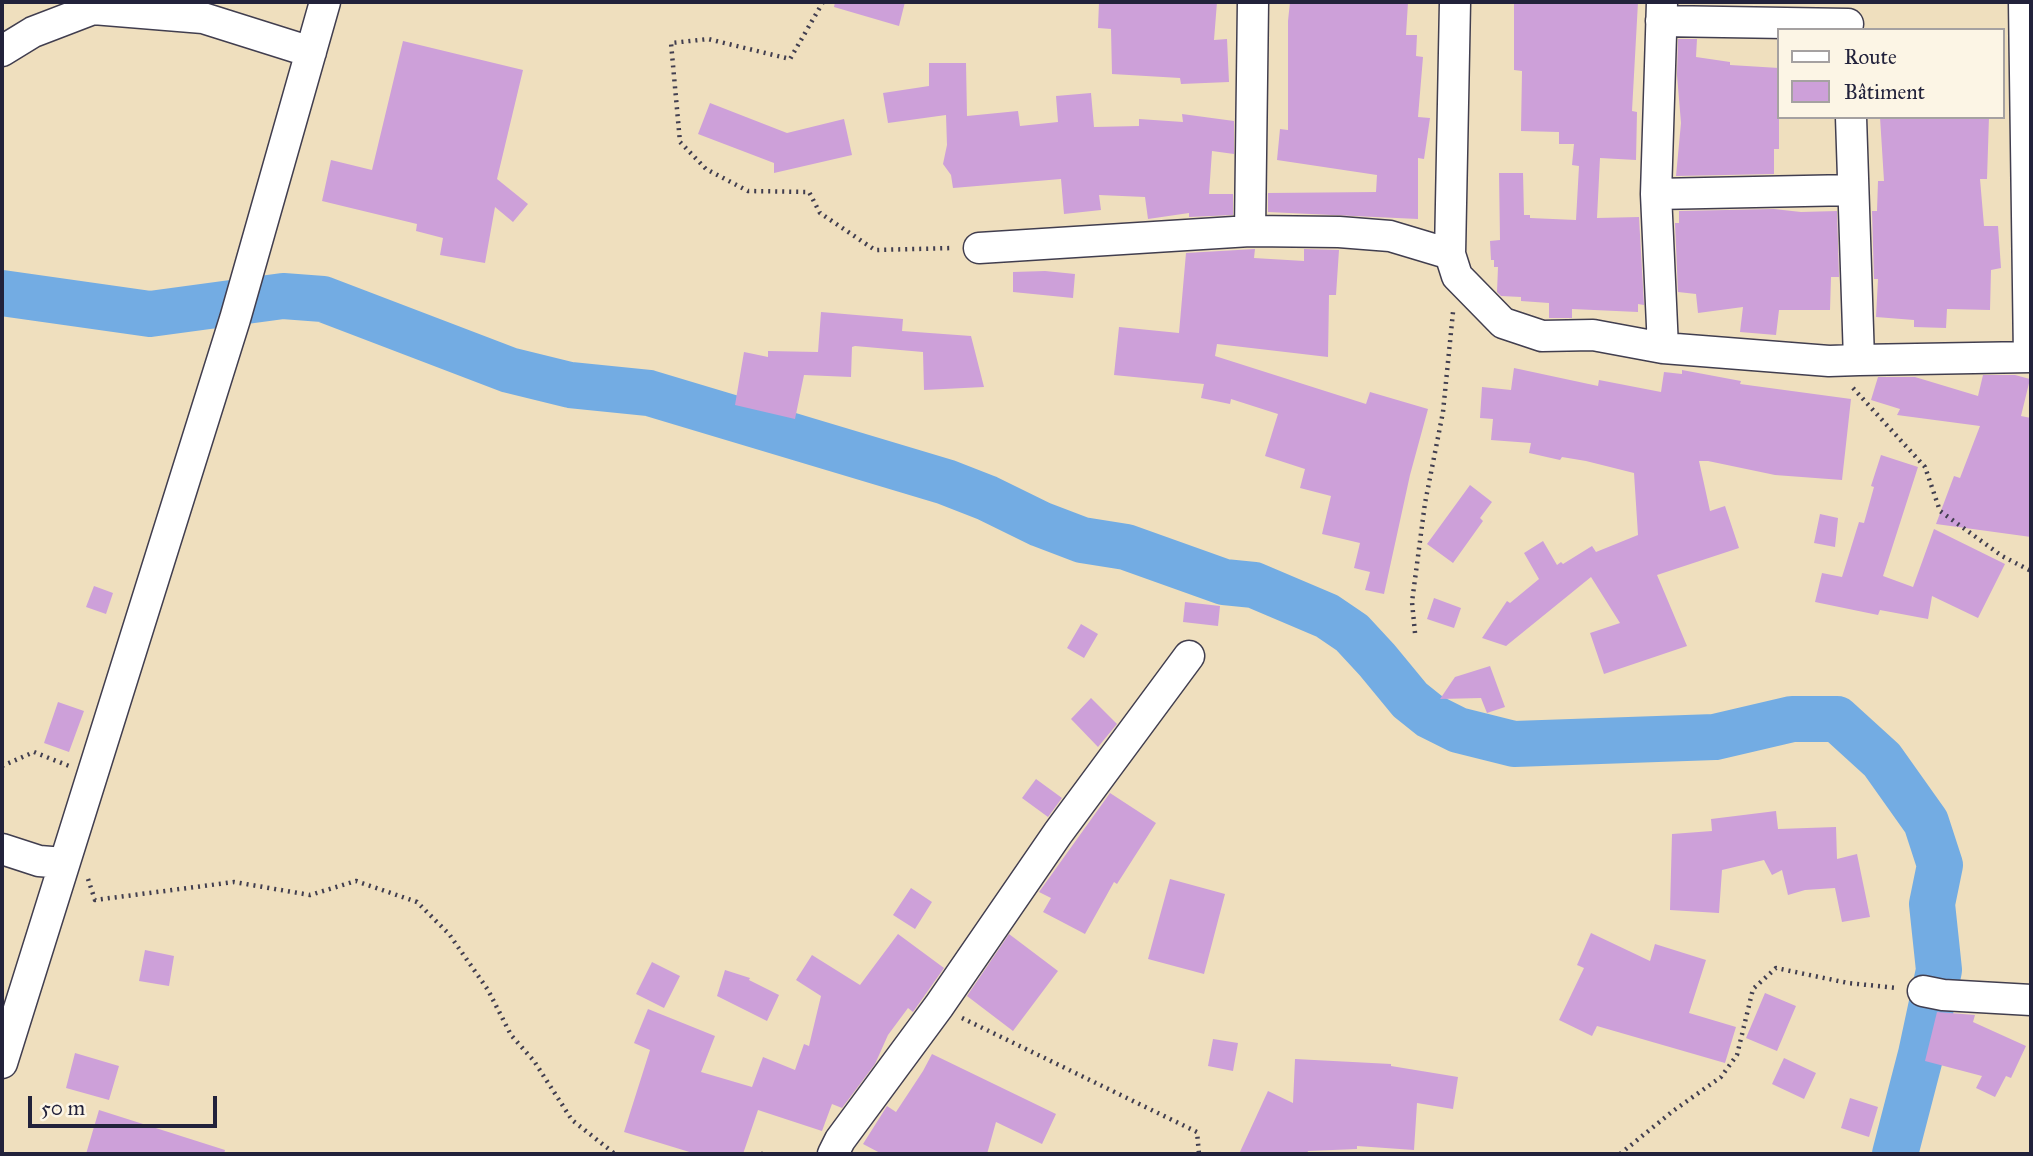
<!DOCTYPE html>
<meta charset="utf-8">
<style>
body{margin:0}
#map{position:relative;width:2033px;height:1156px;overflow:hidden;background:#efdfbe;font-family:"IM FELL Great Primer",serif}
canvas{display:block}
.frame{position:absolute;inset:0;border:4px solid #22223b;pointer-events:none}
.legend{position:absolute;left:1777px;top:28px;width:228px;height:91px;box-sizing:border-box;background:#fcf5e5;border:2px solid #a5a1a1;margin:0;padding:9px 12px;list-style:none;font-size:21px;color:#22223b}
.legend li{display:flex;align-items:center;gap:14px;height:35px}
.legend b{width:35px;border:2px solid #a5a1a1}
.scale{position:absolute;left:28px;top:1096px;width:189px;height:32px;box-sizing:border-box;border:4px solid #22223b;border-top:0;padding-left:9px;font-size:21px;line-height:24px;white-space:nowrap;color:#22223b;-webkit-text-stroke:5px #fcf5e5;paint-order:stroke}
</style>
<div id="map">
<canvas width="2033" height="1156"></canvas>
<div class="frame"></div>
<ul class="legend">
<li><b style="height:9px;background:#fff"></b>Route</li>
<li><b style="height:19px;background:#cda0d9"></b>Bâtiment</li>
</ul>
<div class="scale">50 m</div>
</div>
<script>
const ctx = document.querySelector('canvas').getContext('2d');
ctx.lineJoin = 'round';
const shape = rows => new Path2D(rows.map(r => 'M' + r).join(''));
function stroke(path, color, width, dash) { ctx.strokeStyle = color; ctx.lineWidth = width; ctx.lineCap = dash ? 'butt' : 'round'; ctx.setLineDash(dash || []); ctx.stroke(path); }
function fill(path, color) { ctx.fillStyle = color; ctx.fill(path, 'evenodd'); }
const river = shape([
 [2,293,150,314,283,296,323,299,509,370,570,385,649,393,699,408,946,482,987,498,1040,524,1082,540,1126,547,1224,582,1254,585,1327,616,1352,633,1377,660,1410,700,1430,716,1458,730,1514,744,1715,737,1792,719,1837,719,1882,760,1926,822,1940,865,1932,904,1939,970,1921,1054,1895,1154]
]);
const building = shape([
 [835,2,905,2,899,26,834,7],
 [1099,2,1217,2,1214,40,1227,39,1229,82,1181,84,1180,78,1112,74,1111,29,1098,28],
 [1290,2,1408,2,1406,35,1417,35,1416,56,1423,57,1418,117,1430,118,1424,159,1418,158,1418,219,1268,212,1268,193,1376,192,1377,175,1277,160,1280,129,1288,130,1288,21],
 [1514,2,1638,2,1632,111,1637,112,1636,160,1600,158,1597,218,1639,217,1644,305,1638,304,1638,312,1572,309,1572,318,1549,318,1549,303,1521,301,1521,297,1501,296,1497,292,1498,267,1494,267,1494,260,1491,260,1490,241,1500,240,1499,173,1523,173,1524,215,1530,215,1530,218,1576,220,1579,166,1572,165,1574,144,1559,144,1559,132,1521,131,1522,71,1514,70],
 [1678,39,1697,39,1696,57,1730,62,1730,65,1779,68,1779,149,1774,149,1774,174,1676,176,1681,123,1677,75],
 [403,41,523,70,497,179,528,204,513,222,495,207,485,263,440,255,443,238,416,231,417,224,322,201,331,160,372,170],
 [929,63,966,63,967,116,1018,111,1020,126,1058,122,1056,96,1091,93,1094,127,1139,126,1139,119,1183,122,1182,114,1234,121,1234,154,1212,151,1209,194,1233,194,1233,215,1189,217,1189,213,1148,219,1145,197,1099,195,1101,210,1064,214,1061,179,953,188,951,175,943,164,947,145,946,115,888,123,883,93,929,86],
 [710,103,787,133,844,119,852,155,774,173,774,163,698,134],
 [1880,117,1989,117,1987,179,1980,179,1984,226,1998,226,2001,268,1991,270,1990,310,1947,309,1946,328,1914,327,1914,320,1876,317,1878,279,1874,279,1872,211,1877,211,1878,181,1884,181],
 [1774,209,1801,212,1837,211,1839,277,1831,277,1830,310,1779,310,1776,335,1740,332,1743,307,1698,313,1696,294,1678,292,1675,223,1679,223,1679,211],
 [1255,249,1254,258,1304,261,1304,249,1339,250,1336,295,1329,295,1328,357,1217,344,1215,356,1366,404,1370,392,1428,409,1410,475,1384,594,1365,590,1370,572,1354,568,1360,543,1322,534,1331,496,1300,488,1305,469,1265,456,1278,414,1231,399,1230,404,1201,398,1204,384,1114,375,1119,327,1179,333,1186,253],
 [1045,271,1075,274,1073,298,1013,292,1013,272],
 [821,312,903,319,902,331,971,336,984,387,924,390,923,352,855,346,852,347,851,377,804,375,795,419,735,405,744,352,768,357,768,351,818,352],
 [1514,368,1598,386,1599,380,1661,392,1664,372,1682,374,1682,370,1741,381,1740,384,1851,399,1842,480,1775,475,1708,461,1699,461,1710,511,1725,506,1739,548,1657,575,1687,646,1604,674,1590,633,1620,623,1591,577,1506,646,1482,638,1507,601,1510,603,1539,579,1524,553,1543,541,1557,565,1561,562,1563,564,1592,546,1596,552,1638,535,1634,473,1586,461,1562,457,1560,460,1529,453,1531,443,1491,440,1493,419,1480,418,1482,387,1511,390],
 [1983,375,2015,375,2030,379,2021,416,2031,418,2031,537,1936,524,1954,476,1960,478,1980,426,1897,415,1900,409,1871,400,1878,377,1915,377,1978,396],
 [1881,455,1918,467,1883,576,1913,587,1934,529,2005,564,1978,618,1932,596,1928,619,1880,610,1878,615,1815,602,1822,573,1842,577,1859,522,1864,523,1874,487,1871,486],
 [1470,485,1492,502,1480,518,1483,521,1453,563,1427,544],
 [1820,514,1838,518,1835,547,1814,543],
 [94,586,113,593,106,614,86,607],
 [1434,598,1461,608,1454,628,1427,619],
 [1185,602,1220,606,1218,626,1183,622],
 [1081,624,1098,634,1084,658,1067,648],
 [1490,666,1505,707,1487,713,1481,698,1440,699,1455,677],
 [1091,698,1117,724,1098,747,1071,719],
 [58,702,84,711,69,752,44,743],
 [1036,779,1062,798,1048,817,1022,798],
 [1110,793,1156,823,1117,884,1114,882,1085,934,1043,912,1051,898,1039,892],
 [1776,811,1778,829,1836,827,1837,859,1857,854,1870,917,1842,922,1835,888,1805,890,1788,895,1782,870,1772,875,1764,860,1722,870,1719,913,1670,910,1672,834,1712,831,1711,819],
 [1170,879,1225,894,1204,974,1148,959],
 [911,888,932,902,915,929,893,915],
 [1591,933,1650,961,1655,944,1706,960,1689,1013,1736,1027,1725,1063,1597,1026,1592,1036,1559,1020,1584,968,1577,965],
 [898,934,944,968,913,1012,908,1008,888,1035,875,1064,842,1108,832,1104,822,1131,758,1110,743,1154,696,1154,624,1132,650,1050,634,1043,648,1009,715,1036,701,1072,752,1087,763,1057,795,1070,804,1044,809,1046,821,996,796,980,812,955,860,985],
 [1009,934,1058,971,1013,1031,967,996],
 [145,950,174,956,169,986,139,981],
 [652,962,680,976,664,1008,636,994],
 [725,970,750,978,749,980,779,995,767,1021,717,996],
 [1765,993,1796,1006,1777,1051,1746,1038],
 [1937,1012,1975,1015,1973,1022,2026,1046,2011,1078,2006,1076,1995,1097,1976,1088,1982,1076,1925,1061],
 [1213,1039,1238,1043,1233,1071,1208,1066],
 [75,1053,119,1066,109,1100,66,1088],
 [932,1054,1056,1114,1042,1144,996,1122,987,1154,882,1154,863,1144,887,1106,896,1112,923,1071],
 [1784,1058,1816,1073,1804,1099,1772,1084],
 [1295,1059,1391,1064,1391,1066,1458,1077,1453,1109,1417,1103,1414,1150,1357,1146,1357,1149,1308,1151,1307,1154,1239,1154,1268,1091,1293,1103],
 [1850,1098,1878,1107,1869,1137,1841,1128],
 [99,1110,225,1150,224,1154,86,1154]
]);
const path = shape([
 [823,2,790,59,708,39,671,43,680,142,706,169,748,191,809,192,820,213,875,250,954,248],
 [1853,388,1925,467,1940,511,2002,556,2031,571],
 [1415,633,1412,602,1425,503,1443,412,1453,312],
 [2,766,34,752,69,766],
 [88,879,95,900,234,882,310,895,356,881,417,902,449,934,488,990,511,1035,534,1061,572,1120,615,1154],
 [962,1018,1197,1132,1199,1154],
 [761,1154,763,1154],
 [1620,1154,1673,1111,1721,1077,1737,1055,1753,989,1776,968,1848,983,1897,988]
]);
const minor = shape([
 [1662,2,1656,194,1663,348],
 [2024,2,2029,357],
 [1661,21,1848,24],
 [2,51,33,32,93,9,203,18,311,52],
 [1656,194,1853,190],
 [1250,231,1253,2],
 [979,248,1250,231,1339,232,1390,236,1450,254,1457,276,1503,323,1542,336,1593,335,1663,348,1829,361,1859,360,1851,117],
 [1450,254,1455,2],
 [1859,360,2031,357],
 [2,849,39,861,64,863],
 [1923,991,1943,995,2031,1000],
 [2,1063,235,319,325,2],
 [833,1154,840,1140,939,1006,1058,833,1189,656]
]);
stroke(river, '#73ace3', 46);
fill(building, '#cda0d9');
stroke(minor, '#413e4f', 33);
stroke(path, '#413e4f', 4.5, [2, 5]);
stroke(minor, '#fff', 30);
</script>
